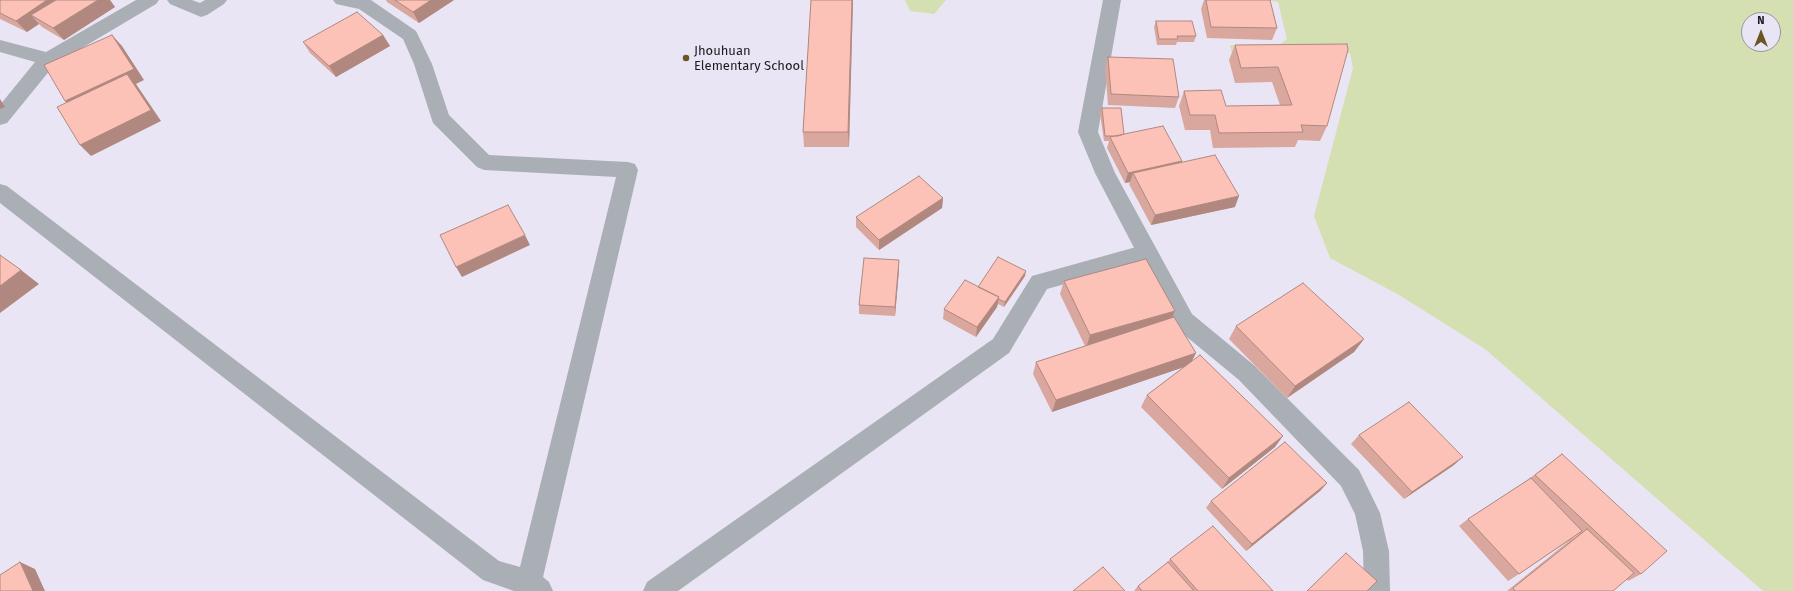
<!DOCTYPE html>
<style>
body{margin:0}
#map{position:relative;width:1793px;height:591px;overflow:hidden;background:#eae5f5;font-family:"Fira Sans",sans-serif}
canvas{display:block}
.north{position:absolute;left:1741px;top:12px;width:40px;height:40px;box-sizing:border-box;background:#eae5f5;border:1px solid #9894a0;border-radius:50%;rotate:0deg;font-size:11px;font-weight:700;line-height:16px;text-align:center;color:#1d1b21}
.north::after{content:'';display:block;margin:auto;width:14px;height:18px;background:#6a5624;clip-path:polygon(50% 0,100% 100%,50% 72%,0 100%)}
</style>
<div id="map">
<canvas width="1793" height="591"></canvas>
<div class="north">N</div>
</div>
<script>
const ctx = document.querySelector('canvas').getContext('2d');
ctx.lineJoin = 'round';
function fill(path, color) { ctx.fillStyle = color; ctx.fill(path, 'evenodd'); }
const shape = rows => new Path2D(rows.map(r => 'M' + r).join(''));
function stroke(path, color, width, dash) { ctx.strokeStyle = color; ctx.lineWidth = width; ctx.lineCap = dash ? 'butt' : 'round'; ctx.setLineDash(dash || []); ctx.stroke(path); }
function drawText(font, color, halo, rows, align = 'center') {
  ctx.font = font + ' "Fira Sans",sans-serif'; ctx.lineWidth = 3.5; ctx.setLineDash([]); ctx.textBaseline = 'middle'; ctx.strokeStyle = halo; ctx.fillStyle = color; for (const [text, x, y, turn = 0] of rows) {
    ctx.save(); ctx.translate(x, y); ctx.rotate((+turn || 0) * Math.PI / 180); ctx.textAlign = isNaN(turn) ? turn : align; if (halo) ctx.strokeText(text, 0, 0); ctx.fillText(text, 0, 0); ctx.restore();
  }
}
const green = shape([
 [905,0,946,0,934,14,910,11],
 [1263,0,1793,0,1793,591,1763,591,1485,349,1399,295,1330,258,1314,216,1353,68,1350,53,1232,54,1230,45,1279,45,1287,39,1278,2],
 [1749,20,1773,20,1773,44,1749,44]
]);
const minor = shape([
 [136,0,159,0,156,4,55,64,7,123,0,125,0,105,35,62,0,52,0,40,46,52,136,0],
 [167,0,192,0,200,3,205,0,227,0,224,4,207,15,201,17,170,4,167,0],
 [333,0,371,0,416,31,432,64,449,115,489,155,628,162,635,164,638,170,543,577,549,582,553,591,514,591,483,580,0,203,0,184,7,186,499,561,520,567,616,177,484,170,477,167,433,123,414,64,403,39,359,9,336,4,333,0],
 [1147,244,1155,247,1158,253,1155,259,1047,289,1009,353,678,591,643,591,647,582,993,339,1032,276,1147,244]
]);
const tertiary = shape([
 [1103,0,1121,0,1098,132,1115,173,1192,314,1255,366,1359,470,1380,513,1389,551,1390,591,1364,591,1363,551,1355,514,1341,486,1239,380,1176,328,1095,173,1078,132,1103,0]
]);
const wall = shape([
 [0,0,110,0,115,7,64,40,42,27,39,24,27,32,0,19],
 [386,0,454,0,419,23,387,2],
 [811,0,853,0,849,147,804,147,803,132],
 [1204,0,1270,0,1277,28,1272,40,1207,38,1201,9],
 [1156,21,1196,36,1194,42,1177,42,1176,45,1157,45,1154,27],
 [383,35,390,46,336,77,310,53,303,42],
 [1347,44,1327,126,1320,141,1298,140,1295,147,1213,148,1210,130,1185,130,1179,106,1184,91,1226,106,1280,105,1272,82,1235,83,1229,60,1235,45],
 [1108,57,1179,97,1175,108,1108,105,1105,68],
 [1102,108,1124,134,1182,161,1182,163,1235,207,1151,225,1129,184,1130,182,1125,183,1107,148,1109,141,1104,141,1100,114],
 [943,198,942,208,879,250,856,227,856,217],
 [899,270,895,316,859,314,859,305],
 [1025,276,1004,307,998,304,997,307,976,337,943,319,944,309,978,287],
 [1064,281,1172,317,1191,362,1275,447,1222,489,1141,407,1147,395,1184,367,1052,412,1033,374,1036,362,1085,346,1060,294],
 [1236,326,1364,339,1354,352,1287,398,1229,339],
 [1359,435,1454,465,1404,499,1351,444],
 [1562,454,1641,574,1628,581,1627,579,1613,591,1507,591,1575,536,1579,534,1519,574,1508,581,1459,526,1468,519,1526,481],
 [1327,483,1320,491,1246,551,1206,508,1211,501],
 [1346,553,1367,591,1307,591,1339,560],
 [1170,559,1273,591,1134,591,1138,586,1168,562]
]);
const shadedWall = shape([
 [47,0,74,0,31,15,39,24,27,32,16,21],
 [98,0,110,0,115,7,64,40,53,28],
 [431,0,454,0,419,23,413,12],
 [852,0,853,0,849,147,848,132],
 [112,35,122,46,144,80,136,84,161,121,91,156,80,145,76,112,65,101],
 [383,35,390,46,336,77,329,66],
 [0,99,5,107,0,109],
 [1182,161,1179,172,1133,173,1130,182,1125,183,1128,173],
 [1239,196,1235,207,1151,225,1155,215],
 [943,198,942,208,879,250,879,240],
 [525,235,530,245,462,277,456,267],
 [899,260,899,270,895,316,895,307],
 [21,270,39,284,0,313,0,286],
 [1026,271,1025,276,1004,307,1005,302],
 [999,297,997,307,976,337,977,327],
 [1175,311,1169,324,1086,348,1090,335],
 [1364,339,1354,352,1287,398,1295,386],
 [1196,353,1190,365,1052,412,1056,400],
 [1283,436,1275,447,1222,489,1229,478],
 [1463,457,1454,465,1404,499,1412,492],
 [1327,483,1320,491,1246,551,1252,544],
 [20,562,35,569,45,591,33,591]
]);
const building = shape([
 [0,0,47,0,16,21,0,13,0,0],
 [56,0,98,0,53,28,31,15,56,0],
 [395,0,431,0,413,12,395,0],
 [811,0,852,0,848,132,803,132,811,0],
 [1206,0,1270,0,1277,28,1211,27,1206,0],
 [357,12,383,35,329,66,303,42,357,12],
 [1156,21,1192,21,1196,36,1177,36,1178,39,1159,39,1156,21],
 [112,35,134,69,65,101,44,65,112,35],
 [1347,44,1348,50,1327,126,1301,125,1303,132,1219,133,1215,115,1190,115,1184,91,1221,90,1226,106,1292,105,1278,67,1241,68,1235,45,1347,44],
 [1108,57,1173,59,1179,97,1111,94,1108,57],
 [127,74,151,110,80,145,57,107,127,74],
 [1102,108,1121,108,1124,134,1118,136,1105,136,1102,108],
 [1163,126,1182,161,1128,173,1110,137,1163,126],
 [1215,155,1239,196,1155,215,1133,173,1215,155],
 [919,176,943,198,879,240,856,217,919,176],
 [508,205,525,235,456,267,440,235,508,205],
 [0,255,21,270,0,286,0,255],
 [998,257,1026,271,1005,302,998,299,999,297,978,287,998,257],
 [864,258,899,260,895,307,859,305,864,258],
 [1146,259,1175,311,1090,335,1064,281,1146,259],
 [965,280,999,297,977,327,944,309,965,280],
 [1303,283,1364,339,1295,386,1236,326,1303,283],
 [1174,317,1196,353,1056,400,1036,362,1174,317],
 [1200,355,1283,436,1229,478,1147,395,1200,355],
 [1409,402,1463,457,1412,492,1359,435,1409,402],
 [1285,442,1327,483,1252,544,1211,501,1285,442],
 [1562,454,1667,551,1641,574,1535,475,1562,454],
 [1531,478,1582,531,1519,574,1468,519,1531,478],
 [1213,526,1273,591,1198,591,1170,559,1213,526],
 [1587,529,1634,573,1613,591,1515,591,1513,588,1587,529],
 [1346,553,1377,581,1367,591,1307,591,1346,553],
 [20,562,33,591,0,591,0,575,20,562],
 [1168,562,1194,591,1142,591,1138,586,1168,562],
 [1103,567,1125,591,1073,591,1103,567]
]);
const markers = [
 [686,58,4,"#6a5624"]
];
const poiNames = [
 ["Jhouhuan",694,51],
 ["Elementary School",694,66]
];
fill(green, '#d4e0b2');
fill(minor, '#a9afb4');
fill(tertiary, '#a9afb4');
fill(wall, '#d9a79d');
fill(shadedWall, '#b08880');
fill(building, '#fcc2b7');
stroke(building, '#b08880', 1);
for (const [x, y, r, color] of markers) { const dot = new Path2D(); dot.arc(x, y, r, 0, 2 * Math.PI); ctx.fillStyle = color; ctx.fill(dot); stroke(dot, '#eae5f5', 1.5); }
drawText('13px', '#1d1b21', '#eae5f5', poiNames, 'left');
</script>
